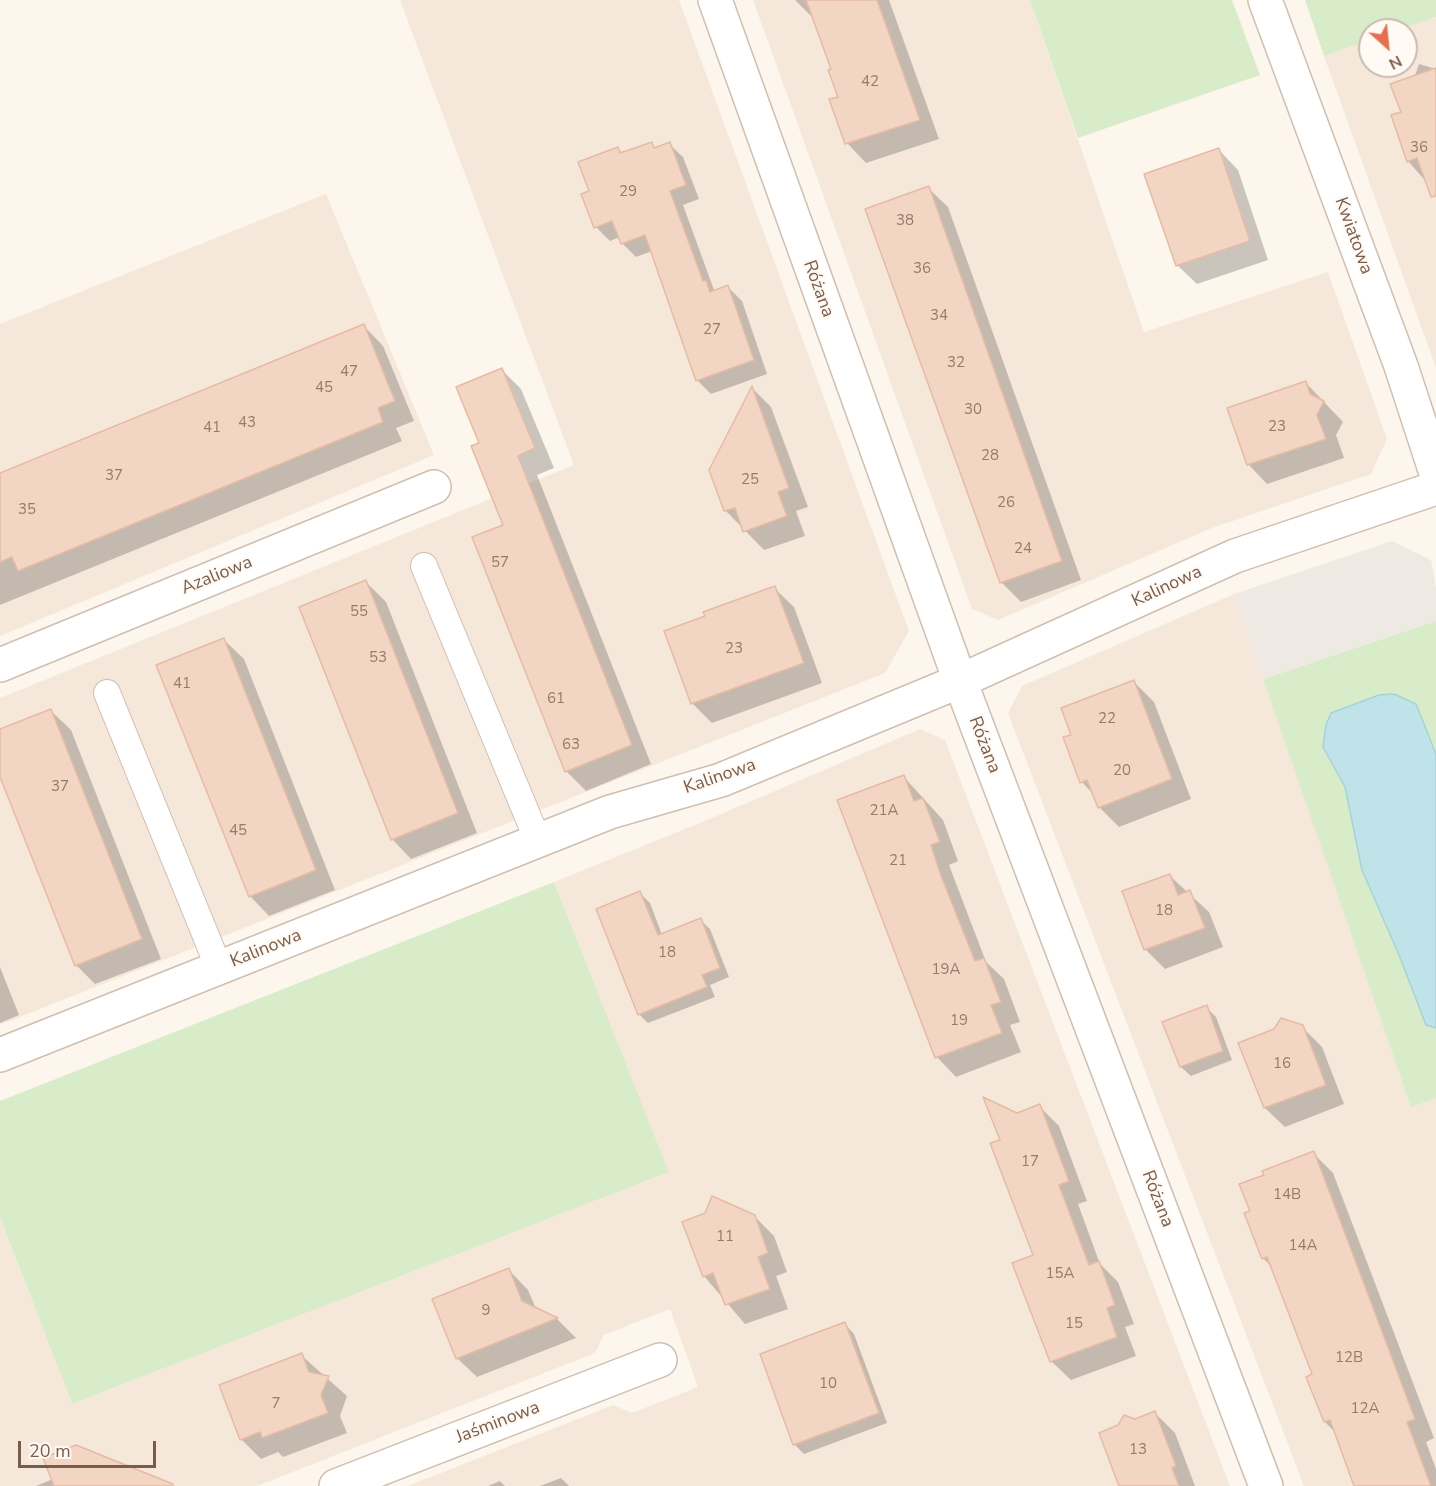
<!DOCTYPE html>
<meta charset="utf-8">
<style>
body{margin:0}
#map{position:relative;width:1436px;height:1486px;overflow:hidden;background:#fdf6ec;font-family:"Nunito Sans",sans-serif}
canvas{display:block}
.north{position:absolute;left:1358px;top:18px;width:60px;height:60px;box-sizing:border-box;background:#fffaf3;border:2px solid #cabbb1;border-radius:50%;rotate:153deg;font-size:16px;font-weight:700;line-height:24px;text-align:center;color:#7a5c4d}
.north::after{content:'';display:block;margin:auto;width:21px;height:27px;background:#e76f51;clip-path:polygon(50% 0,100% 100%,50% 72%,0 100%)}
.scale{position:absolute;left:18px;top:1441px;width:138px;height:27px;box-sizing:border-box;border:3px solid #7a5c4d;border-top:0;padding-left:8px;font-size:18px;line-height:21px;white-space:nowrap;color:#7a5c4d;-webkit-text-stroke:4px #fffaf3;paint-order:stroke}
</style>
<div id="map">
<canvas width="1436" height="1486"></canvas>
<div class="north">N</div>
<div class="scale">20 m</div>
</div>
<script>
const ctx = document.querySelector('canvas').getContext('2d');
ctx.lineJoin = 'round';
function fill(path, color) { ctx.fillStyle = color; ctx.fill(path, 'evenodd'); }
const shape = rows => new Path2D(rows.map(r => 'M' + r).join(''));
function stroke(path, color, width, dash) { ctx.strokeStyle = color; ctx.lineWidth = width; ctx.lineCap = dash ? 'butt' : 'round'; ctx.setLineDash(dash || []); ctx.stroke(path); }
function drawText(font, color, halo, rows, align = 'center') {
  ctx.font = font + ' "Nunito Sans",sans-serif'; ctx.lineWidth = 4.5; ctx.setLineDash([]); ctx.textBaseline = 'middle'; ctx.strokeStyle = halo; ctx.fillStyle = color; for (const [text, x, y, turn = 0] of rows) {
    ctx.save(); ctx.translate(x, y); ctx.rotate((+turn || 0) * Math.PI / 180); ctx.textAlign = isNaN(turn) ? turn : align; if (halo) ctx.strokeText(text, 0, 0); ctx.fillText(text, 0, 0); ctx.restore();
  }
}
const residential = shape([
 [400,0,679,0,909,631,885,673,0,1025,0,698,574,465],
 [753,0,1030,0,1144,332,1328,272,1387,439,1371,474,1212,528,998,620,972,609],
 [1436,17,1436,368,1324,56,1370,40,1370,66,1406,66,1406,30,1399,30],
 [326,194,434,455,0,636,0,324],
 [1234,594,1411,1106,1436,1098,1436,1486,1304,1486,1008,713,1022,686],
 [920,729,945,740,1230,1486,408,1486,613,1405,632,1413,698,1387,670,1309,604,1335,595,1353,257,1486,0,1486,0,1217,72,1404,669,1172,554,882,707,820]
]);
const industrial = shape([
 [1392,541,1431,560,1436,588,1436,621,1263,679,1234,594]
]);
const green = shape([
 [1030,0,1232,0,1260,75,1078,138],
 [1305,0,1436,0,1436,17,1399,30,1370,30,1370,40,1324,56],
 [1436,621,1436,1098,1411,1107,1263,679],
 [554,882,669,1172,72,1404,0,1217,0,1101]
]);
const water = shape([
 [1394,694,1416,704,1436,754,1436,1028,1426,1025,1399,955,1362,870,1345,787,1323,747,1326,725,1331,713,1379,695,1394,694]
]);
const shadow = shape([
 [795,0,889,0,939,139,866,163,847,143,833,70,815,20],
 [1419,64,1436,69,1436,193,1408,161,1402,113],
 [652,144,656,149,669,144,683,157,699,199,683,205,714,290,716,292,728,287,742,301,767,374,711,394,697,380,652,251,636,257,622,243,620,237,610,241,596,227,591,192,618,149,623,154],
 [1219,150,1238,170,1268,260,1197,284,1177,265],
 [928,188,948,207,1081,580,1021,602,1001,582],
 [364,326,383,346,414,421,396,428,402,441,0,605,0,474],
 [502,370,521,389,554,468,537,475,651,764,586,791,566,771,505,525,481,444],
 [1306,383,1343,422,1336,435,1344,458,1267,484,1248,464],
 [752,388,771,407,808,507,796,511,805,536,764,550,725,510],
 [366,582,386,602,477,833,411,859,392,839],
 [774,588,794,607,822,683,712,723,692,703,707,617],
 [224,640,244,659,335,890,269,916,250,896],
 [1134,682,1154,702,1191,799,1119,827,1099,807,1095,796,1082,782,1073,736],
 [51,711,71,730,161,959,95,984,76,965,0,773,0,731],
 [903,776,943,820,958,861,949,865,986,962,1004,979,1020,1022,1010,1025,1021,1052,956,1077,937,1057],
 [1170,876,1209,912,1223,947,1165,969,1145,949],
 [640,893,650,903,662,935,700,920,710,929,729,977,710,985,715,997,648,1023,639,1014],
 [0,967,19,1015,0,1023],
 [1206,1007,1216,1017,1232,1060,1191,1076,1181,1067,1164,1023],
 [1302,1027,1322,1047,1344,1104,1285,1127,1265,1108],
 [1039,1106,1059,1126,1087,1201,1078,1204,1100,1264,1118,1282,1134,1324,1125,1327,1136,1356,1071,1380,1051,1361,1035,1256,1002,1141,1017,1115],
 [1313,1153,1333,1173,1434,1438,1426,1442,1436,1469,1436,1486,1356,1486,1336,1433,1325,1422,1314,1375,1273,1268,1263,1258,1252,1211,1266,1176],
 [754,1216,774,1236,787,1272,776,1276,788,1309,745,1324,704,1276],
 [509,1270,528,1290,536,1309,557,1319,576,1338,477,1377,457,1358],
 [845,1324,854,1334,887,1423,804,1454,794,1444],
 [301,1355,347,1396,340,1416,347,1433,283,1457,278,1452,261,1459,241,1439],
 [1155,1413,1175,1433,1195,1486,1120,1486,1135,1421],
 [561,1478,569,1486,540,1486],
 [53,1479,137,1486,36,1486],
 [500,1481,505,1486,488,1486]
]);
const building = shape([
 [806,0,877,0,920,120,845,144,829,99,838,97,828,70,831,69,806,0],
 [1436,68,1436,196,1431,197,1417,158,1407,162,1391,115,1401,112,1390,84,1436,68],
 [652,142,654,148,670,142,686,185,670,191,703,281,706,280,710,292,728,285,754,360,696,381,645,235,621,244,612,221,594,228,581,194,589,191,578,162,618,147,620,153,652,142],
 [1219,148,1250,241,1176,266,1144,174,1219,148],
 [929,186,1062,561,1000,583,865,209,929,186],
 [364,324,395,401,378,408,383,422,18,571,12,557,0,562,0,473,364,324],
 [502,368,535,448,518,456,632,745,565,772,472,537,503,525,471,446,479,443,456,387,502,368],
 [1306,381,1310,394,1324,401,1317,415,1326,439,1247,465,1227,408,1306,381],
 [752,386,789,488,778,492,787,516,743,532,735,508,724,511,709,470,752,386],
 [366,580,458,813,391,840,299,607,366,580],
 [775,586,804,663,691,704,664,631,705,616,703,612,775,586],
 [224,638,316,870,249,897,156,665,224,638],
 [1134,680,1172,779,1098,808,1087,780,1080,783,1063,737,1071,735,1061,708,1134,680],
 [51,709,142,939,75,966,0,777,0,729,51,709],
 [904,775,914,801,923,798,940,842,931,845,940,873,975,961,984,958,1001,1002,991,1005,1002,1033,935,1058,837,800,904,775],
 [1170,874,1178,895,1190,890,1205,928,1144,950,1122,891,1170,874],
 [640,891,658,935,701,918,720,968,702,975,707,987,638,1015,596,909,640,891],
 [1207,1005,1223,1051,1180,1067,1162,1022,1207,1005],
 [1281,1018,1303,1025,1326,1085,1264,1108,1238,1043,1274,1029,1281,1018],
 [983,1097,1017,1113,1040,1104,1069,1181,1059,1185,1089,1265,1099,1261,1115,1305,1107,1308,1117,1337,1050,1362,1012,1263,1033,1255,990,1143,1000,1140,983,1097],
 [1314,1151,1415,1419,1407,1422,1431,1486,1354,1486,1330,1420,1324,1422,1306,1377,1312,1374,1267,1257,1262,1259,1244,1213,1250,1211,1239,1184,1264,1175,1262,1171,1314,1151],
 [712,1196,755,1215,768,1253,758,1257,770,1289,725,1305,713,1273,703,1277,682,1222,705,1213,712,1196],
 [509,1268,522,1301,558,1318,456,1359,432,1299,509,1268],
 [845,1322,879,1413,793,1445,760,1354,845,1322],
 [302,1353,309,1372,329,1376,321,1395,328,1413,262,1438,260,1432,240,1440,219,1385,302,1353],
 [1155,1411,1176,1466,1172,1468,1179,1486,1119,1486,1099,1433,1118,1425,1124,1415,1135,1419,1155,1411],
 [76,1445,173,1484,173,1486,54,1486,43,1458,76,1445]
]);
const service = shape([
 [424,566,538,841],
 [107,693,219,968]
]);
const minor = shape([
 [715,0,960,681,1266,1486],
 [1265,0,1401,366,1436,473],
 [0,665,434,487],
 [0,1055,610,812,721,780,960,681,1235,556,1436,488],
 [336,1486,660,1360]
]);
const numberNames = [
 ["42",870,82],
 ["36",1419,148],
 ["29",628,192],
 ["38",905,221],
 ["36",922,269],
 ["34",939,316],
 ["27",712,330],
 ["32",956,363],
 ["47",349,372],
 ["45",324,388],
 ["30",973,410],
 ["43",247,423],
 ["23",1277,427],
 ["41",212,428],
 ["28",990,456],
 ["37",114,476],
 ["25",750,480],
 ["26",1006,503],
 ["35",27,510],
 ["24",1023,549],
 ["57",500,563],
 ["55",359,612],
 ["23",734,649],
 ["53",378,658],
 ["41",182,684],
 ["61",556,699],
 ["22",1107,719],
 ["63",571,745],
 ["20",1122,771],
 ["37",60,787],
 ["21A",884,811],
 ["45",238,831],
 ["21",898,861],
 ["18",1164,911],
 ["18",667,953],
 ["19A",946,970],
 ["19",959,1021],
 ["16",1282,1064],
 ["17",1030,1162],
 ["14B",1287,1195],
 ["11",725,1237],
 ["14A",1303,1246],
 ["15A",1060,1274],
 ["9",486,1311],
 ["15",1074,1324],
 ["12B",1349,1358],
 ["10",828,1384],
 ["7",276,1404],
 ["12A",1365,1409],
 ["13",1138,1450]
];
const streetNames = [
 ["Kwiatowa",1353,236,70],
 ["Różana",818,289,70],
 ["Azaliowa",217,576,-22],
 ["Kalinowa",1167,587,-25],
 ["Różana",984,745,69],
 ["Kalinowa",720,777,-19],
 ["Kalinowa",266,949,-22],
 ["Różana",1157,1199,69],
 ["Jaśminowa",498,1423,-21]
];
fill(residential, '#f5e8da');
fill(industrial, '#efe9e4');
fill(green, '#d8ecc9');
fill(water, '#bfe3e8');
stroke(water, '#a5d3da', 1.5);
fill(shadow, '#0003');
fill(building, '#f3d5c3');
stroke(building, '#e6bba3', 1.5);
stroke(service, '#d1beb0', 28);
stroke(minor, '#d1beb0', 36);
stroke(service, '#fff', 26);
stroke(minor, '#fff', 33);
drawText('15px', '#987a6a', null, numberNames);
drawText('18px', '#7a5c4d', '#fffaf3', streetNames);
</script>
